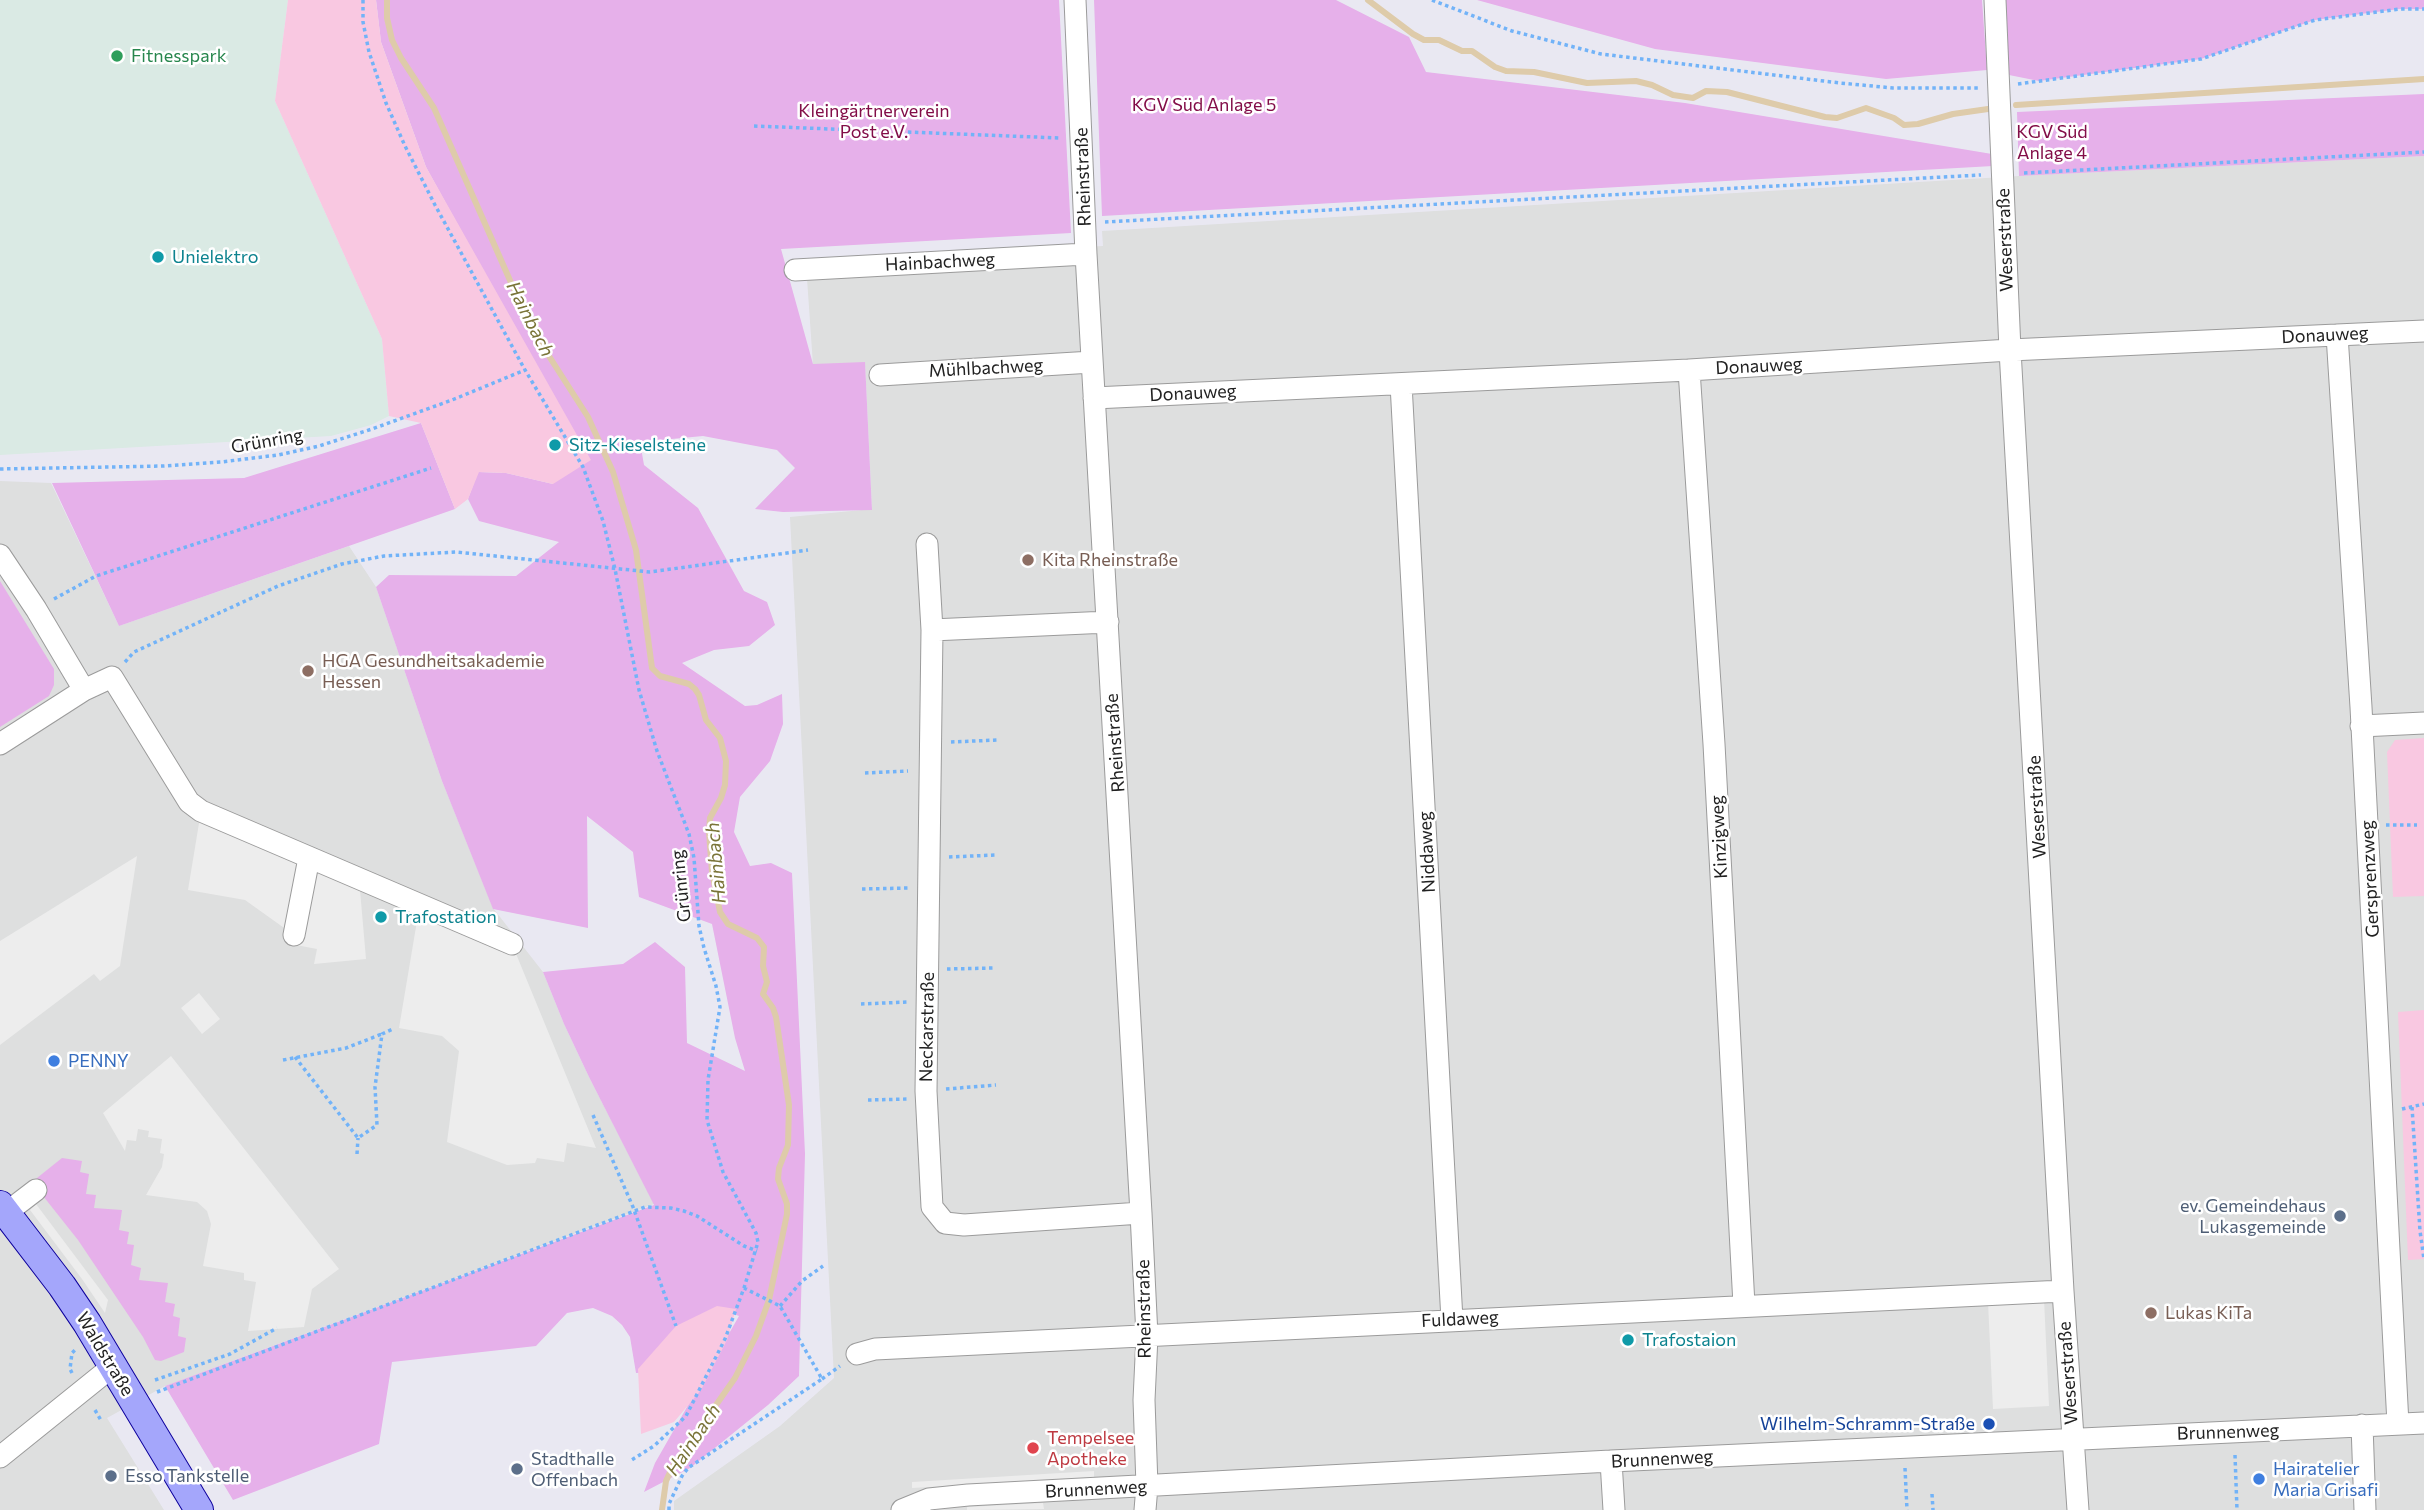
<!DOCTYPE html>
<meta charset="utf-8">
<style>
body{margin:0}
canvas{display:block;background:#e9e8f2}
</style>
<canvas width="2424" height="1510"></canvas>
<script>
const ctx = document.querySelector('canvas').getContext('2d');
ctx.lineJoin = 'round';
function fill(path, color) { ctx.fillStyle = color; ctx.fill(path, 'evenodd'); }
const shape = rows => new Path2D(rows.map(r => 'M' + r).join(''));
function stroke(path, color, width, dash) { ctx.strokeStyle = color; ctx.lineWidth = width; ctx.lineCap = dash ? 'butt' : 'round'; ctx.setLineDash(dash || []); ctx.stroke(path); }
function drawText(font, color, halo, rows, align = 'center') {
  ctx.font = font + ' Commissioner,sans-serif'; ctx.lineWidth = 5; ctx.setLineDash([]); ctx.textBaseline = 'middle'; ctx.strokeStyle = halo; ctx.fillStyle = color; for (const [text, x, y, turn = 0] of rows) {
    ctx.save(); ctx.translate(x, y); ctx.rotate((+turn || 0) * Math.PI / 180); ctx.textAlign = isNaN(turn) ? turn : align; if (halo) ctx.strokeText(text, 0, 0); ctx.fillText(text, 0, 0); ctx.restore();
  }
}
const residential = shape([
 [2424,156,2424,1510,674,1510,674,1501,780,1426,834,1378,790,517,872,509,865,363,813,365,806,264,1103,246,1102,231,2019,176],
 [0,481,51,483,119,626,349,546,376,587,442,781,493,908,543,972,564,1024,589,1077,654,1204,165,1386,107,1418,164,1510,0,1510]
]);
const industrial = shape([
 [0,0,288,0,275,101,382,339,389,416,371,425,331,436,0,455]
]);
const grass = shape([
 [376,0,1059,0,1071,233,781,249,813,364,865,362,872,510,783,512,755,509,795,468,777,450,703,436,640,442,644,465,698,508,744,591,767,602,775,625,749,646,714,650,682,663,745,706,757,705,782,694,783,724,770,761,740,797,734,832,750,866,771,863,792,873,805,1154,799,1376,768,1405,690,1468,644,1492,655,1463,739,1316,720,1309,685,1370,636,1373,630,1337,622,1325,612,1316,593,1308,567,1313,536,1346,392,1362,379,1444,233,1500,165,1386,654,1205,589,1077,564,1024,543,972,623,964,655,942,685,967,687,1043,745,1071,735,1038,712,924,639,897,633,852,587,816,588,928,493,909,442,781,376,587,389,575,516,576,559,542,479,521,468,499,478,472,506,473,553,484,492,287,426,167,381,42],
 [1094,0,1336,0,1409,37,1426,72,1685,103,1992,154,1993,166,1102,216],
 [1477,0,1982,0,1987,70,1886,79,1655,49],
 [2006,0,2424,0,2424,9,2399,9,2315,20,2201,59,2039,81,2009,75],
 [2424,94,2424,156,2019,176,2017,112],
 [421,423,455,509,119,626,52,483,244,478],
 [0,581,54,669,54,685,49,696,0,727],
 [62,1158,82,1161,80,1172,89,1174,86,1194,96,1195,94,1208,122,1210,119,1230,129,1232,127,1244,134,1245,131,1265,141,1268,139,1280,168,1283,165,1302,175,1304,173,1316,180,1318,178,1336,186,1338,184,1352,161,1361,155,1360,143,1337,78,1240,32,1182]
]);
const park = shape([
 [288,0,376,0,381,42,426,167,591,460,553,484,506,473,479,472,468,499,455,509,421,423,389,416,382,339,275,101],
 [2424,738,2424,896,2393,897,2387,752,2395,740],
 [2424,1010,2424,1259,2408,1260,2398,1012],
 [717,1306,736,1309,727,1340,701,1390,674,1422,641,1434,638,1369,676,1326]
]);
const parking = shape([
 [201,811,309,858,294,935,245,900,188,890],
 [137,856,120,966,100,981,94,974,0,1045,0,941],
 [312,865,360,890,366,959,314,964,317,949,296,945],
 [418,915,512,944,596,1148,567,1143,564,1162,537,1158,535,1163,507,1165,447,1142,459,1051,442,1036,399,1028],
 [199,993,220,1019,202,1034,181,1008],
 [171,1056,339,1269,312,1289,304,1327,248,1331,256,1282,244,1280,244,1273,203,1266,211,1224,207,1211,197,1202,146,1195,162,1167,164,1154,160,1153,162,1139,148,1137,149,1131,138,1129,136,1141,127,1140,125,1151,103,1113],
 [36,1204,108,1300,105,1313,82,1279,30,1210],
 [2044,1299,2049,1406,1993,1409,1988,1302],
 [1094,1471,1094,1478,912,1488,912,1482],
 [1043,1503,1044,1509,967,1510,967,1507]
]);
const stream = shape([
 [387,0,387,18,392,40,401,58,434,108,531,328,588,417,613,472,636,550,652,668,660,676,689,684,695,689,699,695,706,720,720,738,726,761,725,785,721,798,710,818,709,832,712,872,720,912,728,924,757,938,764,947,763,966,767,982,763,994,773,1008,776,1017,789,1105,788,1145,779,1168,778,1179,787,1204,787,1214,769,1300,756,1336,735,1378,673,1466,666,1481,662,1510],
 [1368,0,1413,34,1424,40,1439,40,1462,51,1472,51,1495,67,1506,71,1534,72,1587,83,1636,81,1652,85,1673,95,1693,98,1706,91,1727,92,1825,117,1837,118,1866,108,1894,118,1904,125,1918,124,1953,114,1995,108],
 [2016,105,2424,79]
]);
const path = shape([
 [363,0,363,22,369,52,386,103,405,146,435,205,525,370,583,467,603,521,615,569,639,690,657,751,689,834,694,858,699,926,704,948,716,986,720,1007,708,1080,707,1120,723,1172,756,1233,758,1242,744,1288,725,1339,686,1416,654,1446,630,1461],
 [1432,0,1512,31,1601,54,1840,83,1893,88,1979,88],
 [2018,84,2201,59,2315,20,2400,9,2424,9],
 [754,126,1060,138],
 [2024,173,2424,152],
 [1105,222,1981,175],
 [0,469,164,466,221,462,278,455,319,446,372,429,452,400,525,370],
 [54,599,96,576,431,468],
 [125,662,134,652,278,586,342,564,384,556,456,552,650,572,808,550],
 [951,742,997,740],
 [865,773,908,771],
 [2386,825,2417,825],
 [949,857,996,855],
 [862,889,909,888],
 [947,969,994,968],
 [861,1004,908,1002],
 [295,1057,358,1138,377,1125,375,1087,382,1034,393,1029],
 [283,1060,346,1048,382,1034],
 [946,1089,996,1085],
 [868,1100,908,1099],
 [2412,1107,2420,1231,2424,1259],
 [2402,1109,2424,1104],
 [593,1115,633,1207,676,1326],
 [357,1154,358,1138],
 [780,1306,802,1281,823,1266],
 [72,1373,70,1369,72,1353,75,1350],
 [822,1379,840,1366],
 [155,1380,230,1354,277,1328],
 [157,1392,645,1207,671,1208,684,1211,697,1216,744,1246,757,1251],
 [95,1410,102,1422],
 [2235,1455,2237,1510],
 [1905,1468,1907,1510],
 [1932,1494,1933,1510],
 [669,1510,669,1504,682,1476,688,1468,822,1379,780,1306,744,1288]
]);
const minor = shape([
 [1075,0,1086,254,1141,1213,1147,1336,1144,1400,1147,1486,1145,1510],
 [1995,0,2010,350,2063,1291,2078,1510],
 [795,270,1086,254],
 [2337,335,2361,707,2398,1424],
 [1689,370,1714,744,1744,1305],
 [880,375,1092,362],
 [1401,384,1452,1320],
 [1094,398,1689,370,2010,350,2424,331],
 [927,544,932,630],
 [0,555,36,609,84,690],
 [1108,622,932,630,926,1091,932,1207,945,1223,964,1225,1141,1213],
 [2361,726,2424,723],
 [0,744,84,690,112,677,189,802,201,811,512,944],
 [294,935,309,858],
 [6,1213,36,1190],
 [857,1354,875,1349,2063,1291],
 [2362,1425,2365,1510],
 [0,1457,113,1366],
 [1611,1461,1614,1510],
 [902,1510,929,1499,968,1495,1611,1461,2424,1423]
]);
const major = shape([
 [0,1205,62,1286,87,1323,199,1510]
]);
const markers = [
 [117,56,7,"#2e9e5b"],
 [158,257,7,"#0f9aa8"],
 [555,445,7,"#0f9aa8"],
 [1028,560,7,"#8d6e63"],
 [308,671,7,"#8d6e63"],
 [381,917,7,"#0f9aa8"],
 [54,1061,7,"#3f7fe0"],
 [2340,1216,7,"#5c6f8a"],
 [2151,1313,7,"#8d6e63"],
 [1628,1340,7,"#0f9aa8"],
 [1989,1424,7,"#1a4fb4"],
 [1033,1448,7,"#e0444e"],
 [517,1469,7,"#5c6f8a"],
 [111,1476,7,"#5c6f8a"],
 [2259,1479,7,"#3f7fe0"]
];
const leisureNames = [
 ["Fitnesspark",131,56]
];
const parkNames = [
 ["KGV Süd Anlage 5",1204,105],
 ["Kleingärtnerverein",874,111],
 ["Post e.V.",874,132],
 ["KGV Süd",2052,132],
 ["Anlage 4",2052,153]
];
const streetNames = [
 ["Rheinstraße",1083,177,-92],
 ["Weserstraße",2005,240,-92],
 ["Hainbachweg",940,262,-3],
 ["Donauweg",2325,335,-3],
 ["Donauweg",1759,366,-3],
 ["Mühlbachweg",986,368,-3],
 ["Donauweg",1193,393,-3],
 ["Grünring",267,441,-10],
 ["Rheinstraße",1115,743,-94],
 ["Weserstraße",2037,807,-93],
 ["Kinzigweg",1719,837,-93],
 ["Niddaweg",1427,852,-93],
 ["Gersprenzweg",2370,879,-93],
 ["Grünring",681,886,-96],
 ["Neckarstraße",927,1027,-89],
 ["Rheinstraße",1144,1309,-91],
 ["Fuldaweg",1460,1319,-3],
 ["Waldstraße",105,1354,59],
 ["Weserstraße",2068,1373,-94],
 ["Brunnenweg",2228,1432,-2],
 ["Brunnenweg",1662,1459,-3],
 ["Brunnenweg",1096,1489,-3]
];
const cultureNames = [
 ["Unielektro",172,257],
 ["Sitz-Kieselsteine",569,445],
 ["Trafostation",395,917],
 ["Trafostaion",1642,1340]
];
const educationNames = [
 ["Kita Rheinstraße",1042,560],
 ["HGA Gesundheitsakademie",322,661],
 ["Hessen",322,682],
 ["Lukas KiTa",2165,1313]
];
const shopNames = [
 ["PENNY",68,1061],
 ["Hairatelier",2273,1469],
 ["Maria Grisafi",2273,1490]
];
const serviceNames = [
 ["ev. Gemeindehaus",2326,1206,"right"],
 ["Lukasgemeinde",2326,1227,"right"],
 ["Stadthalle",531,1459],
 ["Offenbach",531,1480],
 ["Esso Tankstelle",125,1476]
];
const transitNames = [
 ["Wilhelm-Schramm-Straße",1975,1424]
];
const healthNames = [
 ["Tempelsee",1047,1438],
 ["Apotheke",1047,1459]
];
const waterNames = [
 ["Hainbach",530,319,63],
 ["Hainbach",716,863,-95],
 ["Hainbach",693,1440,-56]
];
fill(residential, '#dedfdf');
fill(industrial, '#daeae4');
fill(grass, '#e6b0ea');
fill(park, '#f9c8e1');
fill(parking, '#ededed');
stroke(stream, '#decbaa', 6);
stroke(minor, '#9b9b9b', 23);
stroke(major, '#0e029d', 30);
stroke(path, '#72b3f8', 3.5, [3.5, 3.5]);
stroke(minor, '#fff', 21);
stroke(major, '#a4a6fb', 28);
for (const [x, y, r, color] of markers) { const dot = new Path2D(); dot.arc(x, y, r, 0, 2 * Math.PI); ctx.fillStyle = color; ctx.fill(dot); stroke(dot, '#fff', 2.5); }
drawText('18px', '#27864d', '#fff', leisureNames, 'left');
drawText('18px', '#820d48', '#fff', parkNames);
drawText('18px', '#212121', '#fff', streetNames);
drawText('18px', '#0d838f', '#fff', cultureNames, 'left');
drawText('18px', '#785e54', '#fff', educationNames, 'left');
drawText('18px', '#366cbe', '#fff', shopNames, 'left');
drawText('18px', '#4e5e75', '#fff', serviceNames, 'left');
drawText('18px', '#164399', '#fff', transitNames, 'right');
drawText('18px', '#be3a42', '#fff', healthNames, 'left');
drawText('italic 19px', '#7a7438', '#fff', waterNames);
</script>
